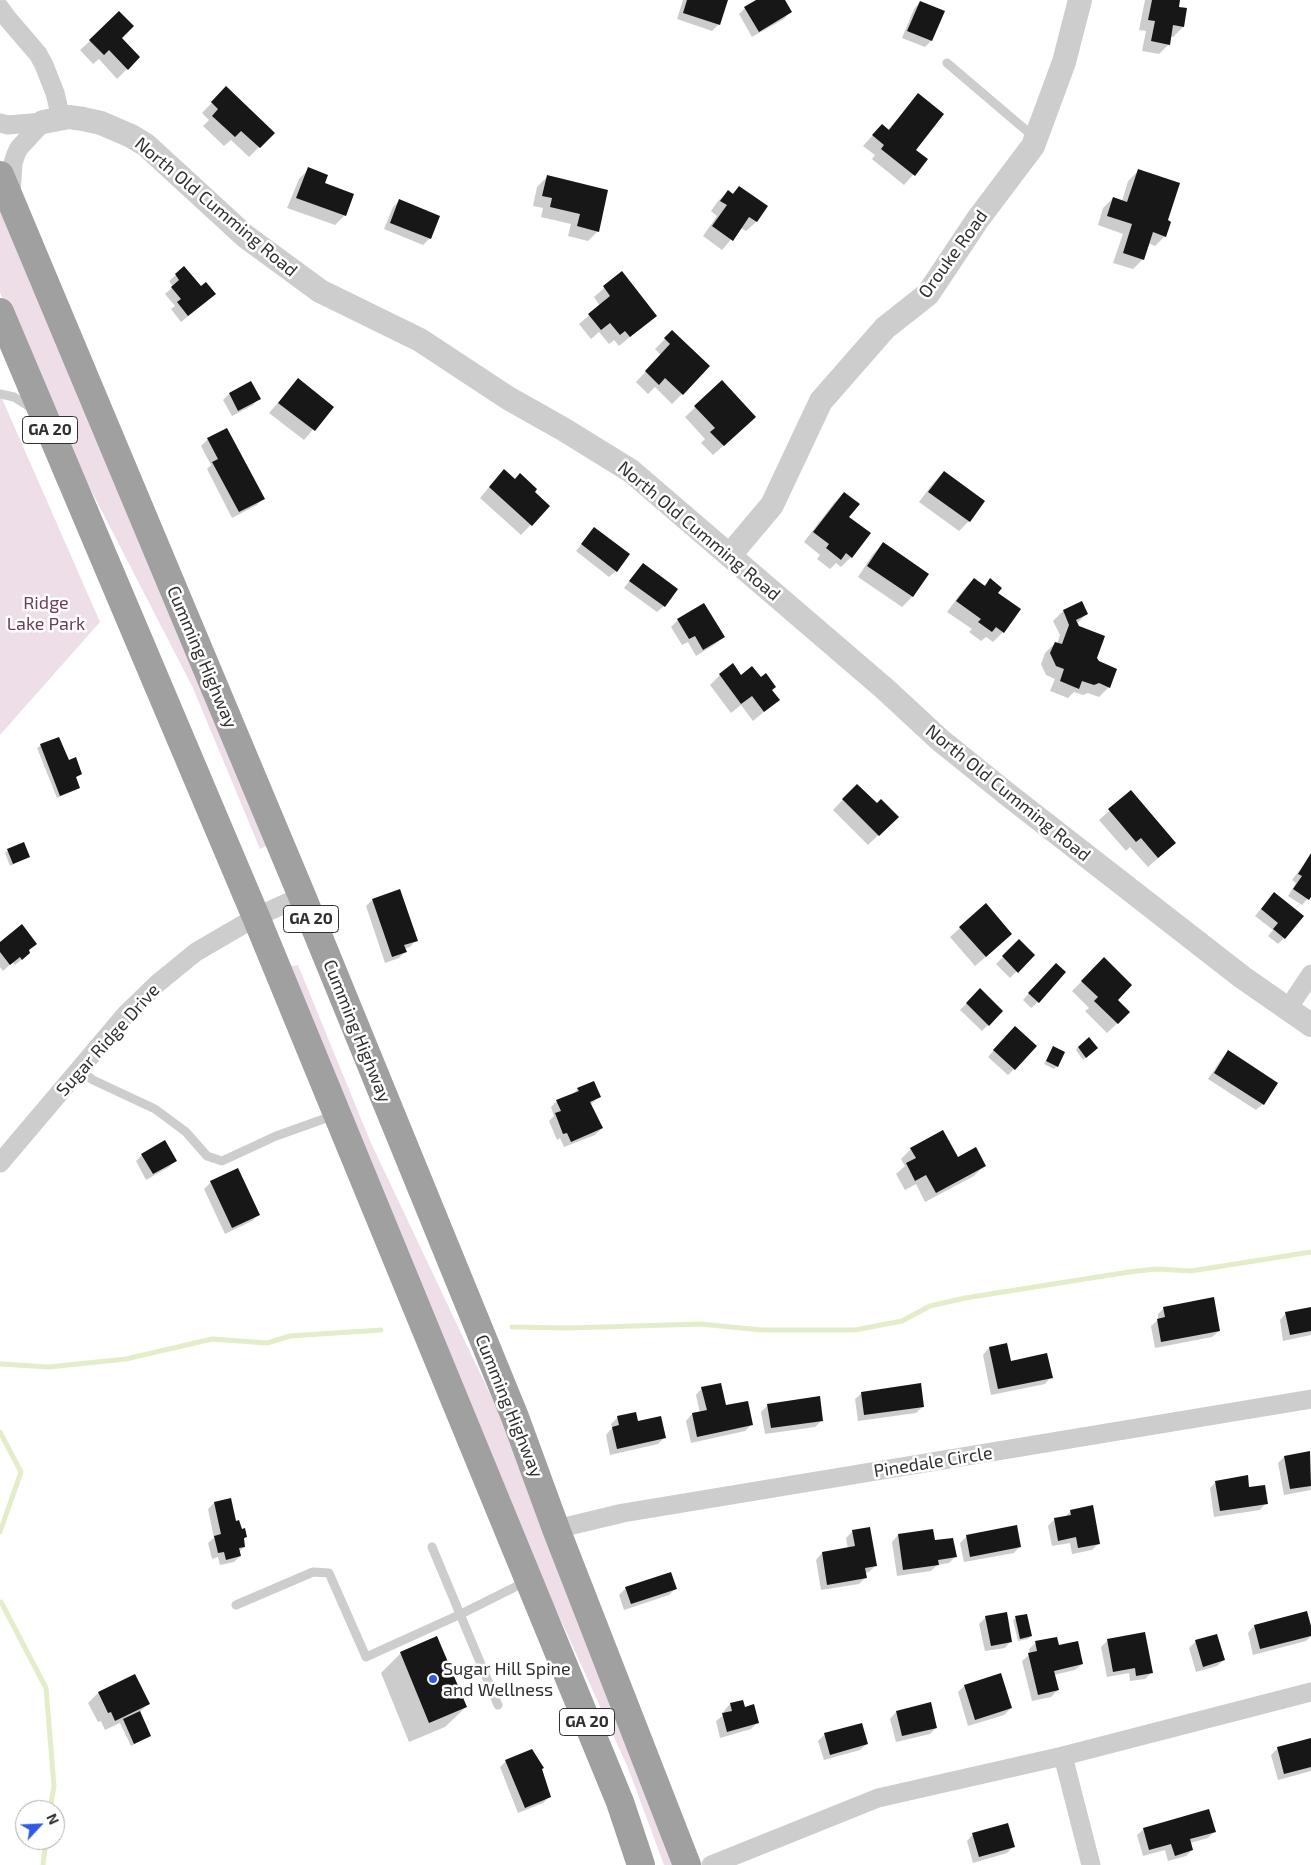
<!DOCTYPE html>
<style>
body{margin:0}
#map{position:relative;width:1311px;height:1865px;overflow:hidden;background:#fff;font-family:"Exo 2",sans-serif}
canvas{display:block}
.north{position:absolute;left:15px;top:1800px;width:50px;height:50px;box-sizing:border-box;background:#fff;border:1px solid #acacac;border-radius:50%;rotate:65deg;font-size:14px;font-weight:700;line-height:20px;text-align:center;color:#303030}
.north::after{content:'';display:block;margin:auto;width:18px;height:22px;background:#3158e8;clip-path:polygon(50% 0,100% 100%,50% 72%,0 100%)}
</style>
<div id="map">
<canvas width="1311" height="1865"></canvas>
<div class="north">N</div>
</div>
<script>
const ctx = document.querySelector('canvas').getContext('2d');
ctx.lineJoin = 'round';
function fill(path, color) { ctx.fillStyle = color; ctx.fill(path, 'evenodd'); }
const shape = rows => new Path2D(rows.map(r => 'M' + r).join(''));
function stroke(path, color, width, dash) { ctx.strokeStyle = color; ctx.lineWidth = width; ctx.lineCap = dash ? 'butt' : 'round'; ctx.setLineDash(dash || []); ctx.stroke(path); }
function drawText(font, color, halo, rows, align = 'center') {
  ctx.font = font + ' "Exo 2",sans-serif'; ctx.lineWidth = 5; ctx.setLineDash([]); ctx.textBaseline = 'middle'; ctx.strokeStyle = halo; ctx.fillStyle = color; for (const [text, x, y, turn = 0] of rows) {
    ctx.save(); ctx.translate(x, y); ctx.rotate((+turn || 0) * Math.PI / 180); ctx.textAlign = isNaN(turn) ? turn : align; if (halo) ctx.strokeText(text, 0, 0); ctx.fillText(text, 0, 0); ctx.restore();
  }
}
const green = shape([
 [0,207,270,844,260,849,193,688,62,434,0,293],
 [0,394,100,622,0,735],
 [298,965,371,1143,516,1449,677,1865,664,1865,628,1768,489,1462,291,966]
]);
const shadow = shape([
 [683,0,726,0,719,24,712,31,677,19],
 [759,0,783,0,790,12,784,19,752,37,739,14,745,8],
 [1145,0,1179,0,1177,8,1186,9,1183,27,1173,37,1170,36,1169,44,1159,54,1142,51,1146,31,1139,30],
 [920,2,943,12,931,41,925,47,902,38,914,9],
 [121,38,139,57,117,79,99,59,93,64,80,50,90,41],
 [226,88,273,133,249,157,231,140,224,146,203,126,209,120,202,113],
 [918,95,914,150,926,160,904,185,872,159,875,155,863,146,882,125,888,130],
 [309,169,323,184,345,215,335,225,287,208,299,179],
 [1138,171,1166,221,1165,236,1155,246,1148,243,1143,259,1133,269,1113,263,1123,234,1098,225,1103,208,1113,198,1122,201,1128,181],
 [547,177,598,231,588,241,568,236,571,224,541,217,543,208,533,206,537,187],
 [739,187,766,207,756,222,746,231,741,228,722,250,703,236,717,216,711,211,718,201,728,192,732,194],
 [399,201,430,238,423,245,384,229,393,207],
 [184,268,208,300,181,322,171,309,175,306,165,294,173,287,169,281],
 [621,273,655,316,619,346,614,340,609,344,599,332,591,339,579,324,600,306,594,297],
 [672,332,682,394,672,404,655,387,648,394,636,382,661,355,655,349],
 [298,380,332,407,304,440,269,413],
 [722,382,744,427,713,455,701,443,705,439,685,417],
 [229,394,259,398,253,405,232,416,223,400],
 [208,439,263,498,257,505,232,518,207,469,211,465,201,446],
 [944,472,983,501,969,521,959,531,919,502,934,482],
 [515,480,549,506,521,535,480,498,494,481],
 [844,493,851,557,841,567,836,563,830,569,817,559,820,555,804,542,834,503],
 [594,529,616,571,609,577,576,551],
 [883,544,927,574,912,597,902,607,858,577,873,554],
 [643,564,664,606,657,612,624,588],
 [974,579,984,586,990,580,997,593,1019,609,1003,632,993,642,986,637,981,641,969,632,972,629,947,612,964,589],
 [704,605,723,637,717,643,696,656,688,642,682,645,671,627,678,620],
 [1063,611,1087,614,1076,624,1096,658,1109,687,1099,697,1088,693,1083,695,1074,692,1068,698,1050,691,1055,679,1046,675,1041,664,1045,653,1055,643,1057,644,1060,635,1053,621],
 [720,675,741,677,771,690,778,700,753,721,741,705,731,713,710,685],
 [59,738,68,762,81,774,75,778,78,787,75,790,57,798,37,748,40,746],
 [857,785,877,805,897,817,868,845,833,810],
 [1131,792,1164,853,1148,867,1130,847,1126,851,1099,820],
 [8,850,29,856,10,866,5,853],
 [1311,855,1311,895,1302,905,1288,896,1296,883,1292,880],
 [1274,893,1284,938,1278,944,1268,936,1273,930,1255,916],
 [372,900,416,940,410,947,404,949,405,952,399,958,385,963,366,906],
 [960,928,1001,944,975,966,950,937],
 [1019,941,1033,955,1010,978,996,964],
 [0,943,28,951,22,959,15,965,13,962,3,971,0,967],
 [1104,959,1116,1000,1129,1012,1107,1033,1085,1011,1089,1008,1072,991],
 [1049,971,1038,1002,1031,1008,1023,1000],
 [980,990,1001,1011,982,1031,960,1010],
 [1008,1034,1014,1069,1008,1075,988,1057],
 [1053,1047,1057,1066,1054,1069,1044,1064],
 [1078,1047,1093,1051,1083,1060,1076,1050],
 [1228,1052,1263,1104,1256,1110,1208,1079,1222,1058],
 [578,1089,599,1097,590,1105,602,1128,595,1135,564,1147,560,1138,557,1140,549,1121,554,1116,551,1107,557,1101,572,1095],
 [911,1149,957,1158,984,1166,974,1176,925,1202,916,1184,905,1190,896,1174,905,1166,901,1159],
 [142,1155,175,1161,169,1167,146,1180,136,1161],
 [237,1170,258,1215,252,1221,225,1234,204,1189,211,1182],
 [1164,1308,1219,1331,1212,1337,1155,1348,1151,1326,1158,1320,1158,1314],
 [1311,1309,1311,1335,1283,1341,1280,1320,1286,1313],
 [1006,1344,1010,1362,1051,1377,1045,1384,991,1395,983,1355,989,1348],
 [702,1388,725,1407,752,1424,745,1431,691,1443,686,1421,692,1414,700,1413,696,1395],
 [862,1393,923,1406,916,1413,858,1421,855,1399],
 [768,1405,822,1420,815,1427,765,1434,761,1412],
 [618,1417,664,1438,658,1444,610,1455,606,1435,612,1428,611,1424],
 [1309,1453,1311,1490,1284,1495,1278,1463,1284,1457],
 [1216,1482,1248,1489,1266,1503,1260,1510,1214,1517,1210,1488],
 [214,1503,235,1522,246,1537,243,1540,244,1547,239,1552,240,1556,234,1562,220,1565,218,1557,212,1559,208,1543,214,1538,208,1509],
 [1071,1511,1099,1543,1092,1550,1072,1554,1070,1543,1052,1546,1048,1526,1054,1520,1064,1518],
 [1016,1527,1020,1546,1014,1553,964,1562,960,1543,966,1537],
 [853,1531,875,1566,869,1572,865,1573,865,1578,859,1584,821,1590,816,1560,822,1553,848,1549,846,1538],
 [898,1535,934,1542,955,1557,949,1563,937,1565,931,1571,897,1576,892,1542],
 [626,1588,675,1589,669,1595,624,1610,619,1595],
 [986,1617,1011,1641,1005,1648,985,1651,979,1624],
 [1016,1618,1031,1636,1028,1639,1018,1641,1013,1620],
 [1254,1626,1311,1631,1311,1636,1306,1641,1253,1655,1248,1633],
 [1108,1640,1152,1672,1145,1679,1130,1681,1129,1673,1107,1677,1101,1647],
 [1196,1641,1224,1660,1217,1666,1196,1672,1189,1648],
 [1036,1643,1058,1647,1082,1664,1075,1670,1054,1675,1058,1690,1051,1697,1032,1701,1022,1661,1030,1654,1029,1649],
 [401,1653,466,1707,445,1727,409,1742,381,1673],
 [135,1676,148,1704,140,1712,150,1736,131,1746,120,1723,105,1730,101,1721,98,1722,88,1703,98,1693],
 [964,1686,1011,1708,1004,1715,968,1726,958,1692],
 [730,1704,744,1708,757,1723,751,1729,720,1738,716,1721,725,1714,724,1711],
 [896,1712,936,1728,930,1734,896,1742,890,1719],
 [825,1734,867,1744,860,1750,824,1760,818,1741],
 [1311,1739,1311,1771,1278,1780,1271,1755,1278,1748],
 [506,1761,541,1769,550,1796,543,1803,518,1813,500,1767],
 [1144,1829,1214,1832,1208,1838,1190,1843,1192,1850,1186,1856,1168,1861,1165,1850,1143,1856,1137,1835],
 [973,1834,1013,1847,1007,1853,973,1863,967,1841]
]);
const stream = shape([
 [512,1327,569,1328,700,1324,762,1330,855,1330,902,1321,930,1306,965,1298,1129,1272,1156,1269,1191,1271,1311,1252],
 [0,1364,49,1367,126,1359,212,1339,267,1343,290,1336,381,1330],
 [0,1432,21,1472,0,1532],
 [1,1602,46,1688,54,1786,50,1810],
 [43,1865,46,1840]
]);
const building = shape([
 [687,0,728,0,720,25,683,13],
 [756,0,785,0,792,12,759,32,744,7],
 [1152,0,1180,0,1179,7,1187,8,1184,27,1173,25,1170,45,1151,41,1155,21,1148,20],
 [920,1,945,11,932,41,907,31],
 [119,11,134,26,122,38,140,57,128,70,109,50,104,55,89,40],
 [226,86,275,133,260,148,241,131,235,137,212,116,218,109,211,102],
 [918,93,944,114,916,150,928,159,915,176,881,149,884,145,872,135,882,124,889,130],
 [308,167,328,175,325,183,354,194,346,216,296,198],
 [1138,169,1180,183,1168,220,1171,222,1166,237,1153,232,1144,260,1123,253,1132,224,1107,216,1113,197,1127,202],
 [547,175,608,190,599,232,577,226,580,214,550,207,552,198,542,196],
 [739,186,768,206,757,222,749,217,733,241,712,226,727,205,720,201,728,190,733,194],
 [399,199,440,216,431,239,390,223],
 [184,266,201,286,206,282,216,294,188,316,177,302,181,299,171,287,179,280,175,274],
 [622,271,657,316,630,337,625,331,620,335,610,323,601,330,588,314,610,296,603,286],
 [672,330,710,366,683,395,665,378,659,385,645,371,670,344,664,338],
 [298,378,334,407,315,431,278,403],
 [722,380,756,417,724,446,710,432,715,428,694,406],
 [251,381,261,399,238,411,229,393],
 [227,428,265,499,239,512,212,462,218,459,207,438],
 [504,469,515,479,520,473,537,489,535,492,550,506,532,526,489,487],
 [944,471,985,501,970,522,928,492],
 [844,492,860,504,849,517,871,533,852,558,846,553,841,560,826,548,829,544,813,532],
 [594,527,630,554,617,572,581,544],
 [883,542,929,574,913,597,867,566],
 [643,563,678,589,665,607,629,581],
 [974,578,985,586,990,578,1002,588,998,593,1021,609,1004,633,996,627,992,632,978,622,981,619,956,601],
 [1082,601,1088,614,1076,620,1079,626,1105,636,1097,658,1099,661,1117,669,1110,688,1099,683,1094,685,1082,681,1079,689,1060,681,1064,669,1056,666,1050,653,1055,642,1062,644,1069,625,1063,610],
 [704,603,725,637,703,650,695,636,689,639,677,619],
 [733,663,741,675,752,666,761,677,766,673,776,687,772,690,780,700,764,712,752,696,741,704,719,674],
 [59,737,69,760,76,757,82,774,76,777,80,788,60,796,40,744],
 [857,784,877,803,881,799,899,817,879,836,842,799],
 [1131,790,1176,843,1158,858,1141,838,1136,842,1108,809],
 [24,842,30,857,13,864,7,849],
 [1311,853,1311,897,1309,900,1293,889,1302,876,1298,874],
 [400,889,418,941,404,945,407,952,392,957,372,899],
 [1274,892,1304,916,1285,939,1273,929,1278,923,1261,909],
 [986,903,1012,934,986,957,959,927],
 [22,924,37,944,29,950,30,953,22,960,20,957,10,965,0,952,0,942],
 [1019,939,1035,955,1018,973,1002,956],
 [1104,957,1132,985,1118,1000,1130,1012,1118,1024,1094,1001,1098,997,1081,981],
 [1056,963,1066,972,1039,1003,1028,993],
 [980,988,1003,1011,989,1026,966,1003],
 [1015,1026,1037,1046,1015,1070,993,1050],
 [1089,1037,1098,1048,1086,1058,1078,1047],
 [1053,1046,1065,1052,1058,1067,1046,1061],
 [1228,1050,1278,1083,1264,1105,1214,1073],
 [594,1081,601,1097,590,1102,603,1128,571,1142,567,1133,563,1134,555,1113,561,1111,556,1100,579,1091,577,1088],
 [943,1130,958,1157,976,1147,986,1166,936,1193,926,1175,915,1181,906,1163,916,1158,910,1148],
 [165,1140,177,1161,153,1174,141,1154],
 [238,1168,260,1215,232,1228,210,1181],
 [1214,1297,1220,1331,1161,1342,1157,1319,1165,1317,1163,1307],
 [1311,1307,1311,1331,1290,1335,1285,1312],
 [1007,1343,1011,1361,1047,1353,1053,1378,998,1389,989,1347],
 [721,1383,726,1405,748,1401,753,1425,697,1437,692,1413,707,1410,701,1387],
 [921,1383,924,1407,864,1415,861,1392],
 [820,1396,823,1421,771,1428,767,1404],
 [636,1412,638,1421,661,1416,666,1438,617,1449,612,1427,619,1425,617,1416],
 [1310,1451,1311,1486,1290,1489,1284,1456],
 [1248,1475,1249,1487,1265,1485,1268,1504,1220,1511,1215,1481],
 [231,1498,236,1521,239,1520,242,1529,245,1528,247,1537,244,1538,245,1547,239,1548,241,1556,226,1560,224,1552,218,1553,214,1536,221,1534,214,1502],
 [1093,1505,1100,1544,1078,1548,1076,1537,1058,1541,1054,1518,1071,1515,1070,1510],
 [1017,1525,1021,1547,970,1557,966,1535],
 [870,1527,877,1566,865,1568,867,1578,827,1585,822,1552,855,1546,852,1530],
 [933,1529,935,1540,953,1538,957,1557,938,1560,939,1565,903,1570,898,1534],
 [671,1572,677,1589,631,1604,625,1587],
 [1307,1611,1311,1626,1311,1636,1260,1649,1254,1625],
 [1007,1612,1012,1642,991,1646,985,1616],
 [1027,1614,1032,1636,1020,1639,1015,1616],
 [1145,1632,1153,1673,1136,1676,1135,1668,1113,1672,1107,1639],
 [1217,1634,1225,1660,1203,1667,1195,1640],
 [437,1636,467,1707,429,1723,400,1652],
 [1057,1637,1059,1645,1078,1641,1083,1664,1054,1671,1059,1690,1038,1695,1028,1653,1037,1651,1035,1641],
 [1001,1673,1012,1708,975,1720,964,1685],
 [135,1674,150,1704,115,1721,111,1712,108,1713,98,1692],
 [743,1700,745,1707,754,1704,759,1723,727,1732,722,1713,732,1711,730,1703],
 [931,1702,937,1728,902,1736,896,1711],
 [140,1711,151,1736,134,1744,123,1719],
 [862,1723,868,1744,830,1755,824,1733],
 [1311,1738,1311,1767,1284,1774,1277,1747],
 [532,1749,544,1768,542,1769,551,1797,525,1808,505,1760],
 [1209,1809,1216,1832,1190,1839,1193,1850,1175,1856,1171,1844,1149,1850,1143,1828],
 [1008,1823,1015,1847,979,1857,972,1833]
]);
const service = shape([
 [947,63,1034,137],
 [0,394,14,397,33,409],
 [79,1070,93,1080,155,1109,186,1132,207,1156,222,1161,276,1136,335,1115],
 [432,1547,498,1705],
 [236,1605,313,1572,329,1573,366,1657,461,1614,527,1581]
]);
const minor = shape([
 [0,8,8,19,38,54,44,65,55,93,61,118],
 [0,123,8,125,43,122],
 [11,195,13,163,16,154,19,148,43,122],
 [1287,1010,1311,974],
 [0,1163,127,1013,158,983,196,952,256,917,302,896],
 [556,1529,623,1513,1311,1399],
 [1063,1756,1091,1865],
 [711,1865,878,1798,1063,1756,1311,1692]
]);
const tertiary = shape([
 [43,122,69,117,83,119,101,123,131,136,146,145,245,236,320,291,420,340,508,398,563,429,631,471,885,689,940,740,1007,794,1242,977,1311,1025],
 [730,555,772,505,821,401,885,328,928,294,978,219,1033,146,1064,62,1080,0]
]);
const trunk = shape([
 [0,175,302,896,515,1417,556,1529,687,1865],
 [0,312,256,917,620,1802,641,1865]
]);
const markers = [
 [433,1679,5,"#3158e8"]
];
const shields = [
 [50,430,55],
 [311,919,55],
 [587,1722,55]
];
const shieldNames = [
 ["GA 20",50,430],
 ["GA 20",311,919],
 ["GA 20",587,1722]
];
const streetNames = [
 ["North Old Cumming Road",216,207,40],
 ["Orouke Road",953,254,-54],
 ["North Old Cumming Road",699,531,40],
 ["Cumming Highway",202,657,67],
 ["North Old Cumming Road",1008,793,39],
 ["Cumming Highway",357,1031,68],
 ["Sugar Ridge Drive",108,1040,-48],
 ["Cumming Highway",509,1406,68],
 ["Pinedale Circle",933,1462,-9]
];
const parkNames = [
 ["Ridge",46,603],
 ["Lake Park",46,624]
];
const poiNames = [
 ["Sugar Hill Spine",443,1669],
 ["and Wellness",443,1690]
];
fill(green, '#eddee8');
fill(shadow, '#0003');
stroke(stream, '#e4edca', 5);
fill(building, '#171717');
stroke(service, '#cdcdcd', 9);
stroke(minor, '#cdcdcd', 19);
stroke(tertiary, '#cdcdcd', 24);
stroke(trunk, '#a0a0a0', 28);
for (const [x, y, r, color] of markers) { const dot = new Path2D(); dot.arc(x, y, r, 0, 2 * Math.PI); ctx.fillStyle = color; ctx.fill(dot); stroke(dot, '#fff', 2); }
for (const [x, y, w] of shields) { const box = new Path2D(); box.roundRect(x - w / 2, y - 13.5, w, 27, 4); ctx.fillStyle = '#fff'; ctx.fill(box); stroke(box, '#303030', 1); }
drawText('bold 16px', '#303030', null, shieldNames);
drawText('18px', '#303030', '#fff', streetNames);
drawText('18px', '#6d3c5a', '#fff', parkNames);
drawText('18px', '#303030', '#fff', poiNames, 'left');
</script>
